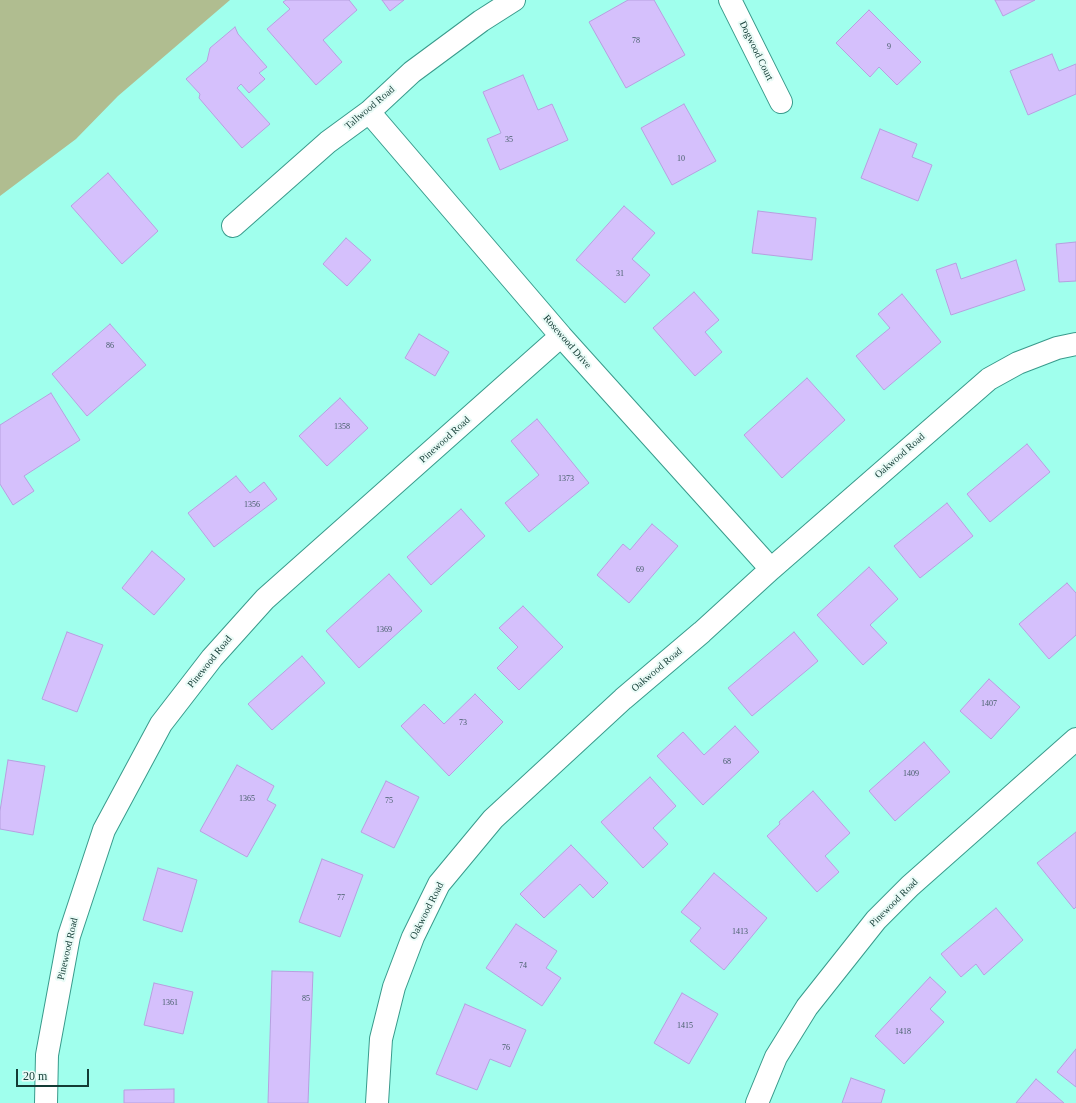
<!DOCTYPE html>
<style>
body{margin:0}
#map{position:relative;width:1076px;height:1103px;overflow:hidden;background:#a0ffed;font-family:Georgia,serif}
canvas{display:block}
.scale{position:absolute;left:16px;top:1069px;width:73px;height:18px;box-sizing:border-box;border:2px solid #133c35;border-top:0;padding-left:5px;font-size:12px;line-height:14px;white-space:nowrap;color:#133c35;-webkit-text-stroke:3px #eafbf7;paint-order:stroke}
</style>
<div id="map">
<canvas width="1076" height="1103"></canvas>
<div class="scale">20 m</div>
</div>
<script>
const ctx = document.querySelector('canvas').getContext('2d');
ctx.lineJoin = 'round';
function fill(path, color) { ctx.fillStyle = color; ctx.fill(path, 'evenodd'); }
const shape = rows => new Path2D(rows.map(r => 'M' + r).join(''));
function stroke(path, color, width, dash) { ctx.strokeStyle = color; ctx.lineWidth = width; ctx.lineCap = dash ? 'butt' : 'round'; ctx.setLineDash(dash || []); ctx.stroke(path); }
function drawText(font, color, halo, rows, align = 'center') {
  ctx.font = font + ' Georgia,serif'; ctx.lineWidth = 4; ctx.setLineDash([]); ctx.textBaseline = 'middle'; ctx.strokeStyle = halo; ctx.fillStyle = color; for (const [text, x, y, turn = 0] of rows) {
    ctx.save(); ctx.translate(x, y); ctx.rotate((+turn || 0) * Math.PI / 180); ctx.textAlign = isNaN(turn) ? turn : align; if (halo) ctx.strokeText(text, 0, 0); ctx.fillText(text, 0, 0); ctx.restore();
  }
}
const green = shape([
 [0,0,230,0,118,96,76,139,0,196]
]);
const building = shape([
 [286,0,349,0,357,10,323,40,342,62,316,85,267,29,290,9,283,2,286,0],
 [382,0,404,0,390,11,382,0],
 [628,0,654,0,685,55,626,88,589,22,628,0],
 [995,0,1035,0,1003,16,995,0],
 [869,10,921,62,897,85,879,67,870,77,836,43,869,10],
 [235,27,238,34,267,67,259,73,265,79,249,93,241,84,237,88,270,124,242,148,199,98,200,94,186,79,207,61,210,48,235,27],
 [1052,54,1059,71,1076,64,1076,94,1028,115,1010,71,1052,54],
 [523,75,538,110,552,104,568,140,500,170,487,139,501,133,483,92,523,75],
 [684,104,716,161,672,185,641,128,684,104],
 [880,129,917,144,912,157,932,165,918,201,861,178,880,129],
 [108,173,158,231,122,264,71,206,108,173],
 [624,206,655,233,632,259,650,275,625,303,576,260,624,206],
 [758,211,816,218,812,260,752,253,758,211],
 [346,238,371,260,347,286,323,264,346,238],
 [1076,242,1076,281,1059,282,1056,244,1076,242],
 [1016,260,1025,290,951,315,936,270,956,263,961,279,1016,260],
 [694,292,719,320,705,332,722,352,695,376,653,328,694,292],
 [902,294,941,342,884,390,856,356,890,328,878,314,902,294],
 [110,324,146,365,87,416,52,374,110,324],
 [419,334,449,352,435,376,405,358,419,334],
 [807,378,845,420,782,478,744,435,807,378],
 [51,393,80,440,24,476,34,491,13,505,0,484,0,425,51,393],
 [340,398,368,428,327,466,299,436,340,398],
 [537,419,589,483,529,532,505,503,539,475,511,441,537,419],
 [1027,444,1050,472,990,522,967,494,1027,444],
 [236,476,250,493,264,482,277,499,214,547,188,513,236,476],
 [947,503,973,536,920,578,894,546,947,503],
 [461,509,485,536,431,585,407,557,461,509],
 [652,524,678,546,629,603,597,575,623,544,630,550,652,524],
 [152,551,185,579,154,615,122,588,152,551],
 [869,567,898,599,870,625,887,643,863,665,817,615,869,567],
 [389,574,422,611,359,668,326,631,389,574],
 [1067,583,1076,593,1076,635,1049,659,1019,624,1067,583],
 [523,606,563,647,519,690,497,668,518,647,499,628,523,606],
 [67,632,103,645,77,712,42,699,67,632],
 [794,632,818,661,752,716,728,688,794,632],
 [302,656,325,683,272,730,248,704,302,656],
 [989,679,1020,707,991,739,960,711,989,679],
 [475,694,503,722,449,776,401,726,424,704,444,724,475,694],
 [735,726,759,752,703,805,657,756,683,732,704,755,735,726],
 [924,742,950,772,895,821,869,791,924,742],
 [8,760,45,766,33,835,0,829,0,811,8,760],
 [237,765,274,786,267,800,276,805,247,857,200,831,237,765],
 [650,777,676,806,653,828,668,844,643,868,601,822,650,777],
 [386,781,419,797,394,848,361,832,386,781],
 [813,791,850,833,825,856,839,872,817,892,767,836,780,824,779,822,813,791],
 [1076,832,1076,907,1074,909,1037,863,1076,832],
 [571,845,608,883,593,898,580,884,544,918,520,894,571,845],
 [322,859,363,875,340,937,299,922,322,859],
 [158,868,197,880,182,932,143,920,158,868],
 [714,873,767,918,724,970,690,941,701,928,681,912,714,873],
 [996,908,1023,940,984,975,976,964,961,977,941,954,996,908],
 [516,924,557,951,546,968,561,978,542,1006,486,968,516,924],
 [272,971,313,972,308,1103,268,1103,272,971],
 [930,977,946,992,930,1009,944,1022,904,1064,875,1036,930,977],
 [154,983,193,992,183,1034,144,1025,154,983],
 [682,993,718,1014,689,1064,654,1043,682,993],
 [465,1004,526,1030,510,1067,490,1059,477,1090,436,1074,465,1004],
 [1076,1049,1076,1087,1057,1072,1076,1049],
 [851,1078,885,1090,881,1103,842,1103,851,1078],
 [1036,1079,1064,1103,1016,1103,1036,1079],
 [174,1089,174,1103,124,1103,124,1090,174,1089]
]);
const minor = shape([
 [730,0,781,102],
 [369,112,561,336,771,569],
 [233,226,328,142,369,112,412,72,481,21,514,0],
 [46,1103,47,1055,69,936,104,830,161,724,212,658,265,599,561,336],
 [377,1103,381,1039,394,987,413,937,439,884,493,819,623,699,702,632,771,569,989,379,1018,363,1057,348,1076,344],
 [757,1103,776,1057,807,1007,876,920,910,886,1076,739]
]);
const numberNames = [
 ["78",636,41],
 ["9",889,47],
 ["35",509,140],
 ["10",681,159],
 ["31",620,274],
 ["86",110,346],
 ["1358",342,427],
 ["1373",566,479],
 ["1356",252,505],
 ["69",640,570],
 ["1369",384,630],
 ["1407",989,704],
 ["73",463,723],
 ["68",727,762],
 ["1409",911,774],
 ["1365",247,799],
 ["75",389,801],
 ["77",341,898],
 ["1413",740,932],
 ["74",523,966],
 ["85",306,999],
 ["1361",170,1003],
 ["1415",685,1026],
 ["1418",903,1032],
 ["76",506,1048]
];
const streetNames = [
 ["Dogwood Court",756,51,64],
 ["Tallwood Road",370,108,-40],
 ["Rosewood Drive",567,342,49],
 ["Pinewood Road",445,440,-42],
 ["Oakwood Road",900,456,-41],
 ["Pinewood Road",210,662,-51],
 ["Oakwood Road",657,670,-40],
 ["Pinewood Road",894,903,-45],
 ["Oakwood Road",427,911,-63],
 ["Pinewood Road",68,949,-77]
];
fill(green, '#b0bd90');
fill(building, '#d5c0fc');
stroke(building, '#b7a0e0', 1);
stroke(minor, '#399b8c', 24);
stroke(minor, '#fff', 22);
drawText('8px', '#445d67', null, numberNames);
drawText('10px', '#133c35', '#eafbf7', streetNames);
</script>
